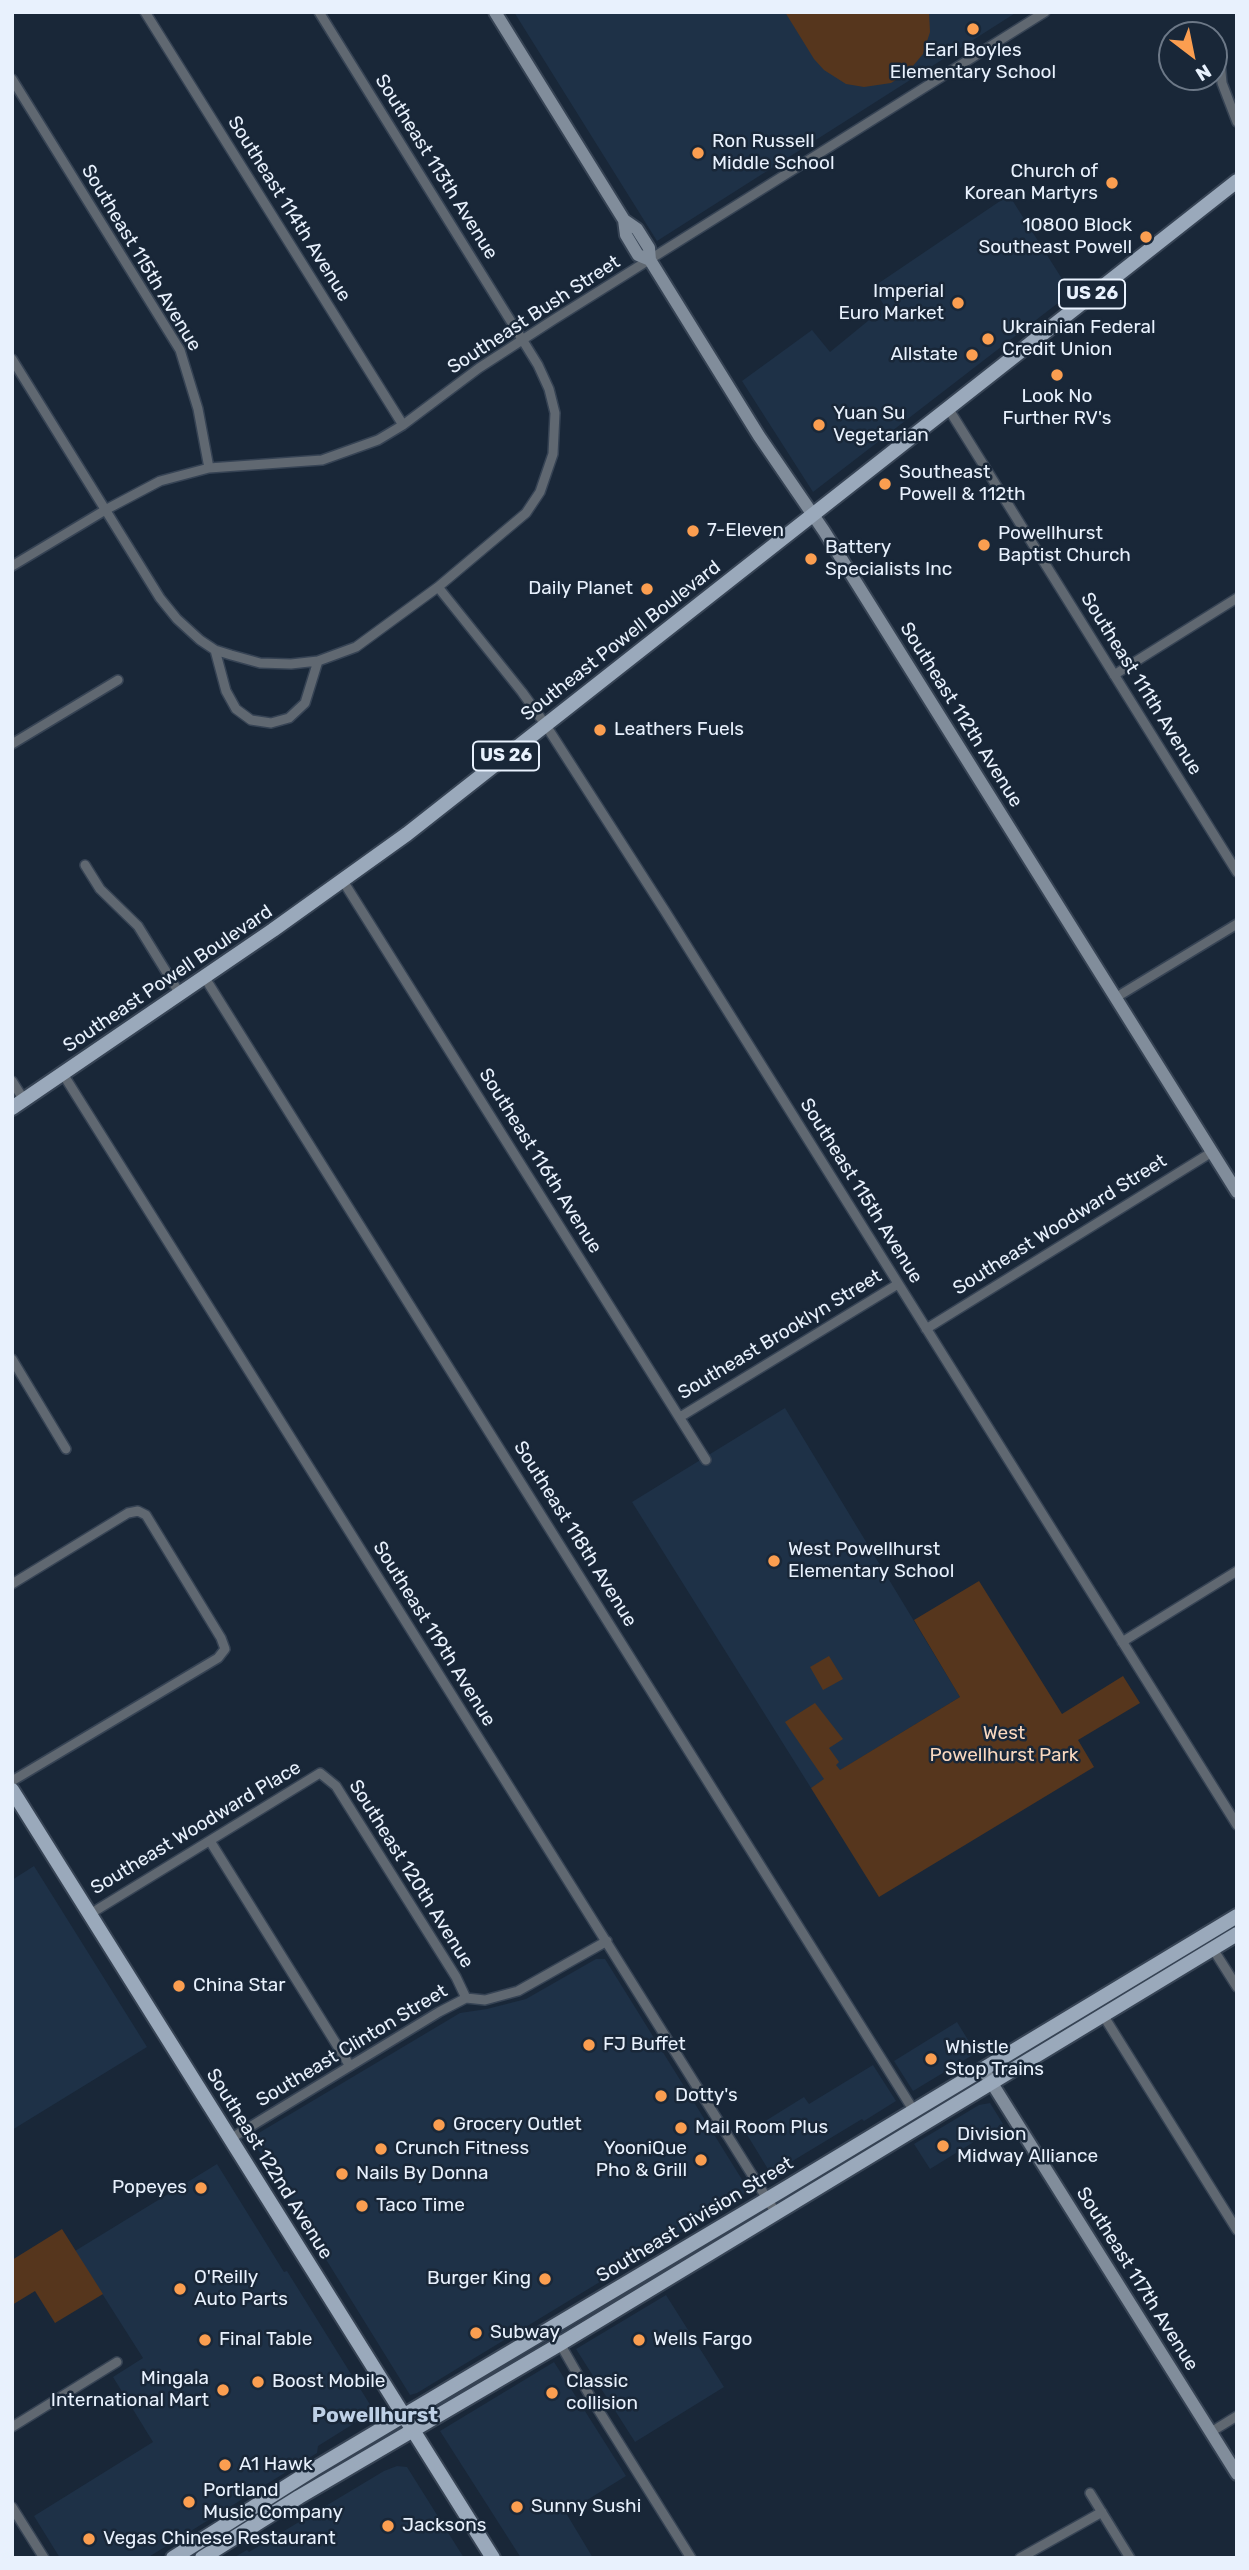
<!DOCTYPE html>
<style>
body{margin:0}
#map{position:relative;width:1249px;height:2570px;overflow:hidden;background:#192738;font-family:Rubik,sans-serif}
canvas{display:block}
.frame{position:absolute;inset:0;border:14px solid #e8f1fd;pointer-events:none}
.north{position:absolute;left:1158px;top:21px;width:70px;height:70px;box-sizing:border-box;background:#192738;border:2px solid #6c7887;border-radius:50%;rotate:148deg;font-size:19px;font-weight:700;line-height:28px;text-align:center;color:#e8f1fd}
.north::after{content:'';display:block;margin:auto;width:24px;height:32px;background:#fb9e50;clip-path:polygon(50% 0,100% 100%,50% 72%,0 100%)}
</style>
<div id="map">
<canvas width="1249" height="2570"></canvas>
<div class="frame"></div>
<div class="north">N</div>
</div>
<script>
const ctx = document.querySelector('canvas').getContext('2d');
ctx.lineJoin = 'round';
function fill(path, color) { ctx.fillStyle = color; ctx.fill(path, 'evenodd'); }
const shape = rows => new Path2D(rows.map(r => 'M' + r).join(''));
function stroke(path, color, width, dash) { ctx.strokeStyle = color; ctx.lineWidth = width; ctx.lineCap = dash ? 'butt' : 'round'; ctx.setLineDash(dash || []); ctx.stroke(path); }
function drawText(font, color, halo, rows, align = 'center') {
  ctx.font = font + ' Rubik,sans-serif'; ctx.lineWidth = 5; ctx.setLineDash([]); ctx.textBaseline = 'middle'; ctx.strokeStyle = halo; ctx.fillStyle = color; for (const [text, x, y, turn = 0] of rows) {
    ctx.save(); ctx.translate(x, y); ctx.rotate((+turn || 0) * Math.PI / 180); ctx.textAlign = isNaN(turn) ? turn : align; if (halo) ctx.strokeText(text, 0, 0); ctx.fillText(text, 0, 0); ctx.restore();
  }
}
const built = shape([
 [514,12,1017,12,657,241],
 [1009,195,1071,293,813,492,742,381,812,330,830,352,885,307,873,287],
 [785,1408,960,1697,811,1788,632,1502],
 [34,1866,147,2047,12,2130,12,1880],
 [596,1959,605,1959,746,2186,746,2191,743,2195,417,2393,410,2395,257,2148,257,2134,460,2013,487,2009,526,1999],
 [957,2022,976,2053,913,2091,894,2061],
 [873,2065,896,2101,864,2121,862,2119,771,2174,746,2133,804,2097,809,2104],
 [990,2103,1003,2124,930,2169,914,2144,979,2105],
 [217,2164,284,2272,287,2271,374,2411,318,2446,317,2453,147,2558,60,2558,34,2516,153,2442,113,2377,143,2358,75,2251],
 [666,2295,724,2387,635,2442,576,2349],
 [554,2362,626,2476,566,2513,593,2558,521,2558,440,2431],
 [397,2466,407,2467,464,2558,233,2558,247,2550,249,2552,384,2471]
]);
const green = shape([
 [785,12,929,12,930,32,923,54,907,73,891,83,864,87,846,84,824,70,814,59],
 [979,1581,1062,1714,1123,1676,1140,1703,1078,1740,1094,1767,879,1897,811,1788,824,1779,785,1722,815,1703,843,1739,829,1748,839,1762,836,1765,840,1770,960,1697,914,1620],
 [829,1656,843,1679,823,1690,810,1667],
 [62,2229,103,2294,55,2323,35,2291,12,2305,12,2260]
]);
const street = shape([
 [145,12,403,425],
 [1220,61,1222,83,1237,122],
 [12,79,180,350,198,409,209,468],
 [12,359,160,598,177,619,200,640,215,650,231,655,260,663,291,664,318,661,356,647,438,587,526,513,540,492,553,454,555,413,549,389,538,365,319,12],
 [948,408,1237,872],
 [12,566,107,509,160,481,209,468,322,460,378,440,403,425,479,368,553,320,1045,12],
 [438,587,522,692,545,724,665,911,1237,1825],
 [215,650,226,691,236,709,251,720,271,723,289,718,305,703,318,661],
 [1114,675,1237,598],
 [12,744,118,680],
 [85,865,100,889,138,926,180,994],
 [343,881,706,1460],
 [205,978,914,2111],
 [1115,998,1237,924],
 [63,1074,776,2213],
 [12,1081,24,1100],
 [926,1329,1212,1152],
 [12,1359,66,1449],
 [680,1417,898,1284],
 [12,1584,128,1513,138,1511,146,1515,221,1638,225,1649,218,1658,12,1781],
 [1122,1642,1237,1571],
 [210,1841,350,2066],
 [90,1914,320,1773,336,1786,456,1977,466,1998],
 [1213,1949,1237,1987],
 [1103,2015,1237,2230],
 [230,2139,439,2012,466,1998,485,2000,518,1991,607,1941],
 [551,2328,594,2403,691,2558],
 [12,2427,117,2362],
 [1211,2432,1237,2416],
 [1090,2493,1130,2558],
 [12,2507,44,2558],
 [1020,2558,1102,2512]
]);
const secondary = shape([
 [495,12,624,220,637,229,649,248,650,260,759,436,824,531,1237,1192],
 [624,220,626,235,638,255,650,260],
 [983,2069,1237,2474]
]);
const primary = shape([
 [12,1108,273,930,407,834,1237,181],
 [12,1790,493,2558],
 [173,2558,314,2469,781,2191,1237,1916],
 [202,2558,299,2497,560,2344,1237,1934]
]);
const markers = [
 [973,29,7,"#fb9e50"],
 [698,153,7,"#fb9e50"],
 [1112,183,7,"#fb9e50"],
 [1146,237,7,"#fb9e50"],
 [958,303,7,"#fb9e50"],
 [988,339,7,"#fb9e50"],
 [972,355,7,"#fb9e50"],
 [1057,375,7,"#fb9e50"],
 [819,425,7,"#fb9e50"],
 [885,484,7,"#fb9e50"],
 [693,531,7,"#fb9e50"],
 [984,545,7,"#fb9e50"],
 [811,559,7,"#fb9e50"],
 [647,589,7,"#fb9e50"],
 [600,730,7,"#fb9e50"],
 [774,1561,7,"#fb9e50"],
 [179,1986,7,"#fb9e50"],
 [589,2045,7,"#fb9e50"],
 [931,2059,7,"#fb9e50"],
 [661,2096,7,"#fb9e50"],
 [439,2125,7,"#fb9e50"],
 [681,2128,7,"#fb9e50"],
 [943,2146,7,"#fb9e50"],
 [381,2149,7,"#fb9e50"],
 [701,2160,7,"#fb9e50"],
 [342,2174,7,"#fb9e50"],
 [201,2188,7,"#fb9e50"],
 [362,2206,7,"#fb9e50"],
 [545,2279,7,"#fb9e50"],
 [180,2289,7,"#fb9e50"],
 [476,2333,7,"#fb9e50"],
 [205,2340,7,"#fb9e50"],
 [639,2340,7,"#fb9e50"],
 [258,2382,7,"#fb9e50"],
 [223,2390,7,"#fb9e50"],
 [552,2393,7,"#fb9e50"],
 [225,2465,7,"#fb9e50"],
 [189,2502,7,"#fb9e50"],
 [517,2507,7,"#fb9e50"],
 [388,2526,7,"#fb9e50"],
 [89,2539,7,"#fb9e50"]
];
const shields = [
 [1092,294,66],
 [506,756,66]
];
const shieldNames = [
 ["US 26",1092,294],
 ["US 26",506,756]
];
const poiNames = [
 ["Earl Boyles",973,51,"center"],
 ["Elementary School",973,73,"center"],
 ["Ron Russell",712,142],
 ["Middle School",712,164],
 ["Church of",1098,172,"right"],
 ["Korean Martyrs",1098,194,"right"],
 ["10800 Block",1132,226,"right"],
 ["Southeast Powell",1132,248,"right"],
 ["Imperial",944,292,"right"],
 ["Euro Market",944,314,"right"],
 ["Ukrainian Federal",1002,328],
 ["Credit Union",1002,350],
 ["Allstate",958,355,"right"],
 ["Look No",1057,397,"center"],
 ["Further RV's",1057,419,"center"],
 ["Yuan Su",833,414],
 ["Vegetarian",833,436],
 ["Southeast",899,473],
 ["Powell & 112th",899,495],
 ["7-Eleven",707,531],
 ["Powellhurst",998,534],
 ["Baptist Church",998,556],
 ["Battery",825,548],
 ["Specialists Inc",825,570],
 ["Daily Planet",633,589,"right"],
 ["Leathers Fuels",614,730],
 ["West Powellhurst",788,1550],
 ["Elementary School",788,1572],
 ["China Star",193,1986],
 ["FJ Buffet",603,2045],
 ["Whistle",945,2048],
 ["Stop Trains",945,2070],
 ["Dotty's",675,2096],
 ["Grocery Outlet",453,2125],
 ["Mail Room Plus",695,2128],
 ["Division",957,2135],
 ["Midway Alliance",957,2157],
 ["Crunch Fitness",395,2149],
 ["YooniQue",687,2149,"right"],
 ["Pho & Grill",687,2171,"right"],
 ["Nails By Donna",356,2174],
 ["Popeyes",187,2188,"right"],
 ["Taco Time",376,2206],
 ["O'Reilly",194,2278],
 ["Auto Parts",194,2300],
 ["Burger King",531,2279,"right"],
 ["Subway",490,2333],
 ["Final Table",219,2340],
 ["Wells Fargo",653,2340],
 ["Mingala",209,2379,"right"],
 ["International Mart",209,2401,"right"],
 ["Boost Mobile",272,2382],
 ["Classic",566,2382],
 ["collision",566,2404],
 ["A1 Hawk",239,2465],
 ["Portland",203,2491],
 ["Music Company",203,2513],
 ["Sunny Sushi",531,2507],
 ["Jacksons",402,2526],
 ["Vegas Chinese Restaurant",103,2539]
];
const streetNames = [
 ["Southeast 113th Avenue",436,167,58],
 ["Southeast 114th Avenue",289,209,58],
 ["Southeast 115th Avenue",141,258,59],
 ["Southeast Bush Street",534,315,-33],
 ["Southeast Powell Boulevard",621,641,-38],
 ["Southeast 111th Avenue",1141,684,58],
 ["Southeast 112th Avenue",961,715,58],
 ["Southeast Powell Boulevard",168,979,-34],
 ["Southeast 116th Avenue",540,1161,58],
 ["Southeast 115th Avenue",861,1191,58],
 ["Southeast Woodward Street",1060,1225,-32],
 ["Southeast Brooklyn Street",780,1335,-31],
 ["Southeast 118th Avenue",575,1534,58],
 ["Southeast 119th Avenue",434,1634,58],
 ["Southeast Woodward Place",196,1828,-31],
 ["Southeast 120th Avenue",411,1874,58],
 ["Southeast Clinton Street",352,2046,-31],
 ["Southeast 122nd Avenue",269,2164,58],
 ["Southeast Division Street",695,2220,-31],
 ["Southeast 117th Avenue",1137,2279,58]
];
const parkNames = [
 ["West",1004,1734],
 ["Powellhurst Park",1004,1756]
];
const neighbourhoodNames = [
 ["Powellhurst",375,2416]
];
fill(built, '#1e3147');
fill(green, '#56361d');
stroke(street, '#364354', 12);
stroke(secondary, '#364354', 16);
stroke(primary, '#364354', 18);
stroke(street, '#606871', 9);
stroke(secondary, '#818d9b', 12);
stroke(primary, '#9aa9bb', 14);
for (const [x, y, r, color] of markers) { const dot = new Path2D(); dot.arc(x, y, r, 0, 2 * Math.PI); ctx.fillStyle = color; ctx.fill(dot); stroke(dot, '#192738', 2.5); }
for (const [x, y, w] of shields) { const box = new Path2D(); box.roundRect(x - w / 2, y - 14.5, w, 29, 5); ctx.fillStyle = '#192738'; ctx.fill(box); stroke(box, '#e8f1fd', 2); }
drawText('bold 18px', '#e8f1fd', null, shieldNames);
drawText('19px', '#e8f1fd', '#192738', poiNames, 'left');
drawText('19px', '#e8f1fd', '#192738', streetNames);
drawText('19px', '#f9d8bf', '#192738', parkNames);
drawText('bold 21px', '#bed0e6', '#192738', neighbourhoodNames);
</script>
